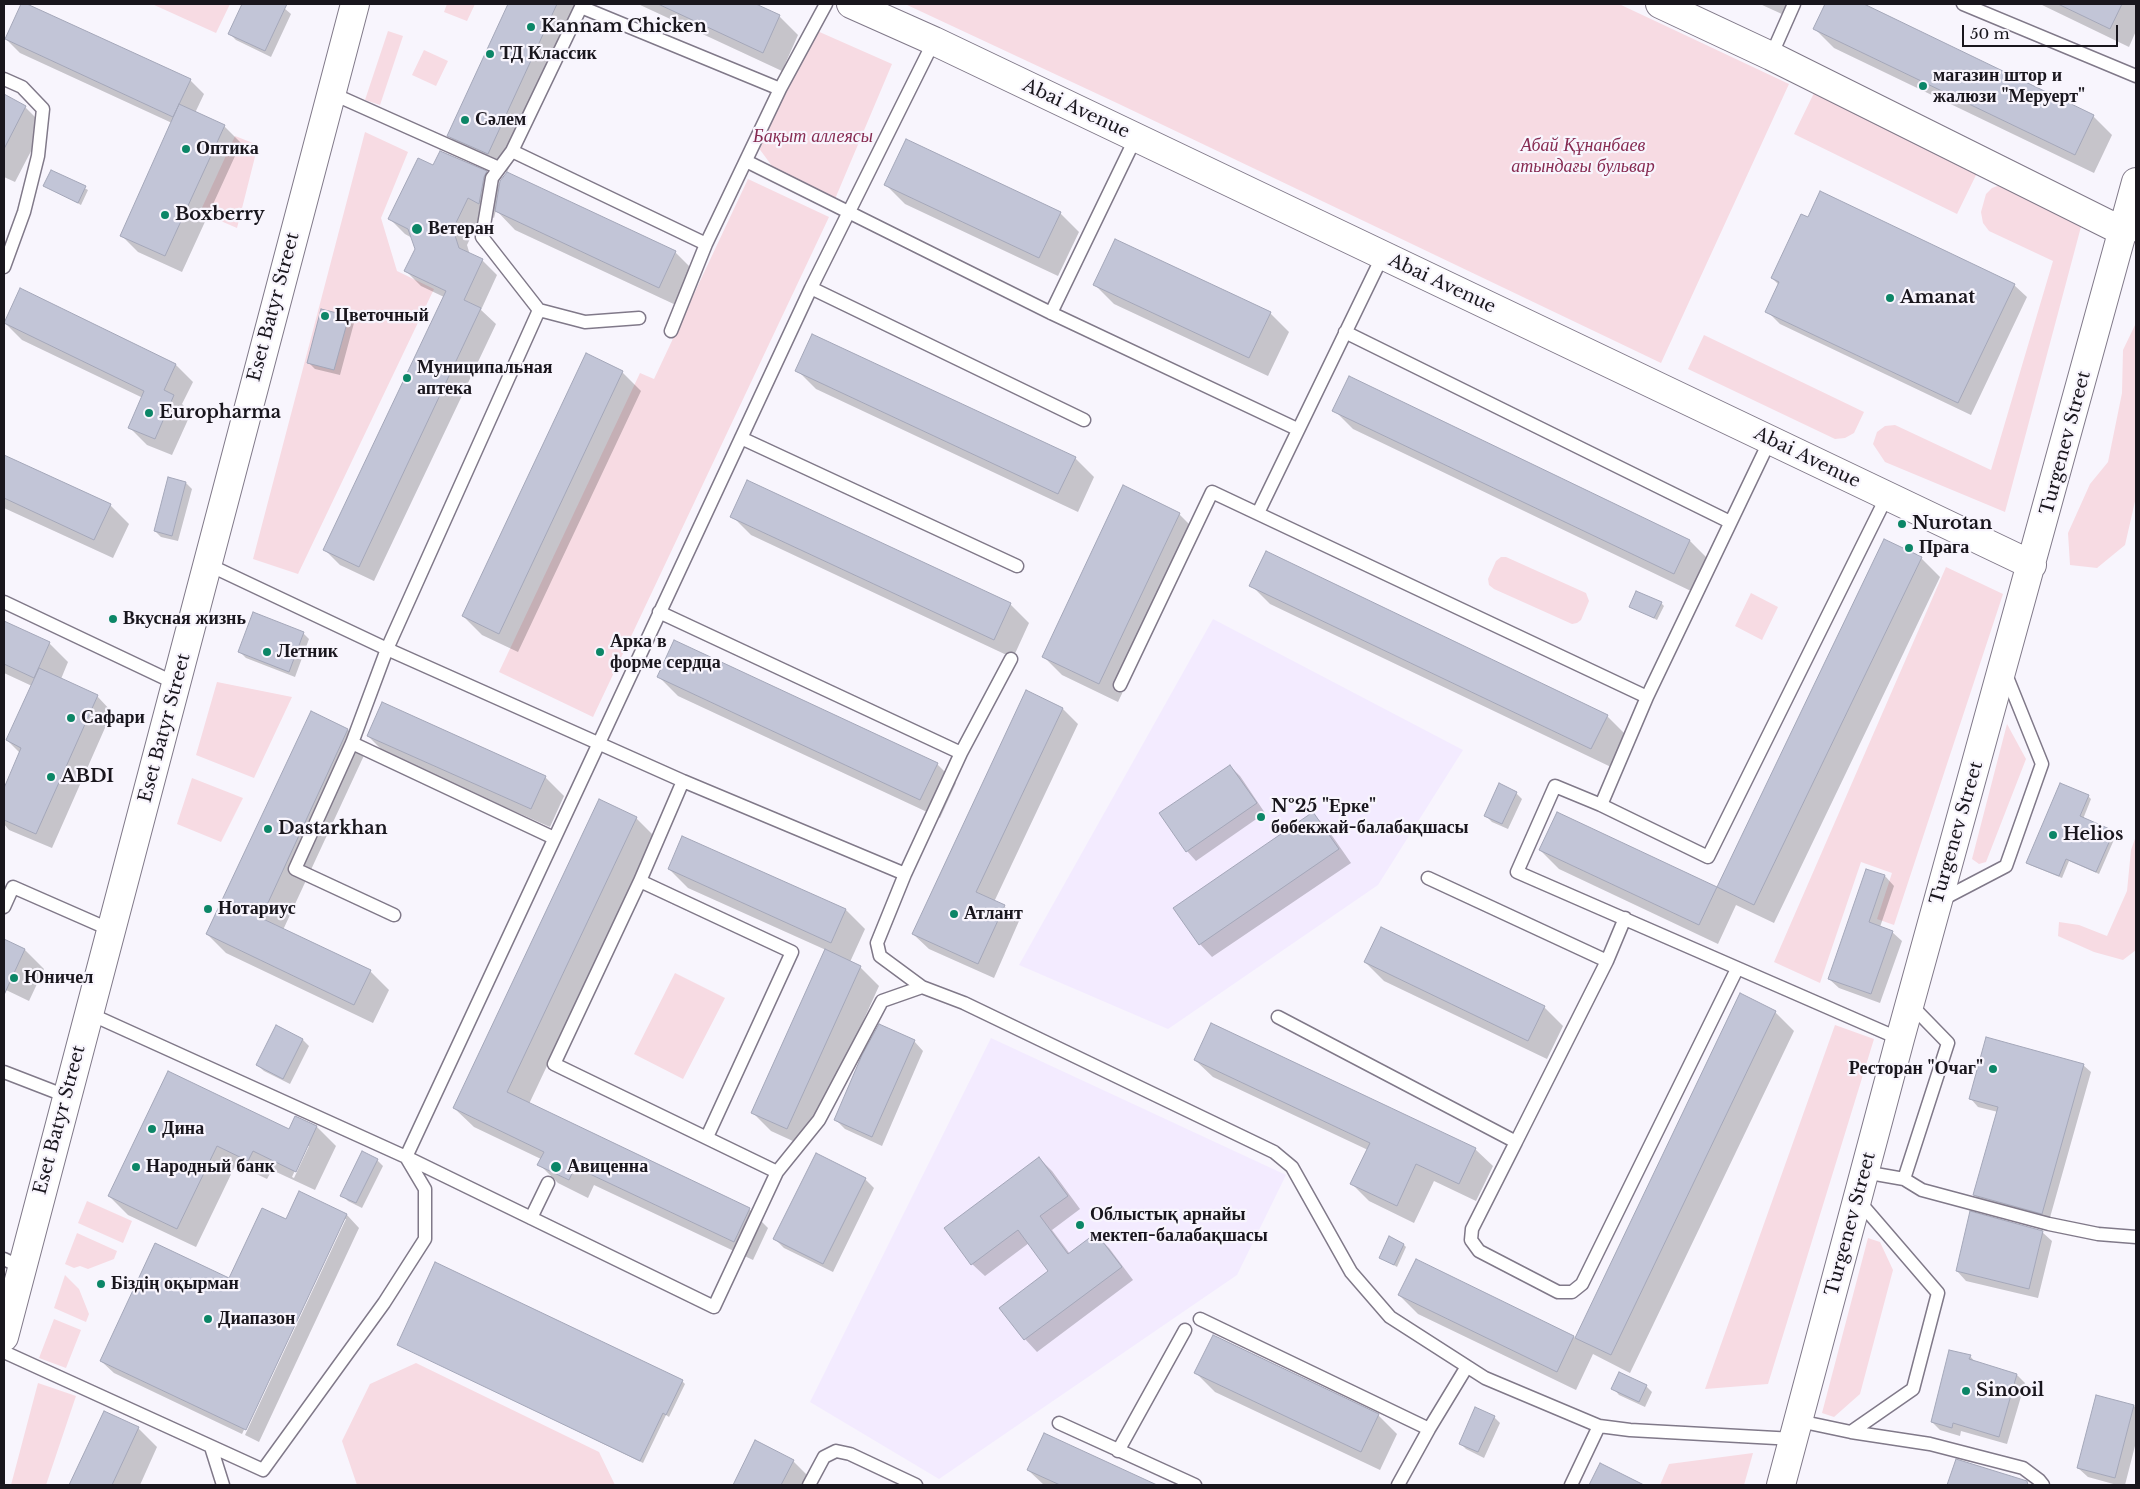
<!DOCTYPE html>
<meta charset="utf-8">
<style>
body{margin:0}
#map{position:relative;width:2140px;height:1489px;overflow:hidden;background:#f8f5fd;font-family:"Libre Baskerville",serif}
canvas{display:block}
.frame{position:absolute;inset:0;border:5px solid #19161d;pointer-events:none}
.scale{position:absolute;left:1962px;top:25px;width:156px;height:22px;box-sizing:border-box;border:2px solid #19161d;border-top:0;padding-left:6px;font-size:15px;line-height:18px;white-space:nowrap;color:#19161d;-webkit-text-stroke:4px #f8f5fd;paint-order:stroke}
</style>
<div id="map">
<canvas width="2140" height="1489"></canvas>
<div class="frame"></div>
<div class="scale">50 m</div>
</div>
<script>
const ctx = document.querySelector('canvas').getContext('2d');
ctx.lineJoin = 'round';
function fill(path, color) { ctx.fillStyle = color; ctx.fill(path, 'evenodd'); }
const shape = rows => new Path2D(rows.map(r => 'M' + r).join(''));
function stroke(path, color, width, dash) { ctx.strokeStyle = color; ctx.lineWidth = width; ctx.lineCap = dash ? 'butt' : 'round'; ctx.setLineDash(dash || []); ctx.stroke(path); }
function drawText(font, color, halo, rows, align = 'center') {
  ctx.font = font + ' "Libre Baskerville",serif'; ctx.lineWidth = 4.5; ctx.setLineDash([]); ctx.textBaseline = 'middle'; ctx.strokeStyle = halo; ctx.fillStyle = color; for (const [text, x, y, turn = 0] of rows) {
    ctx.save(); ctx.translate(x, y); ctx.rotate((+turn || 0) * Math.PI / 180); ctx.textAlign = isNaN(turn) ? turn : align; if (halo) ctx.strokeText(text, 0, 0); ctx.fillText(text, 0, 0); ctx.restore();
  }
}
const built = shape([
 [1213,619,1463,750,1378,885,1168,1029,1019,965],
 [991,1038,1286,1175,1237,1275,939,1479,810,1402]
]);
const green = shape([
 [152,4,230,4,216,33],
 [447,4,475,4,467,21,444,12],
 [905,4,1619,4,1789,84,1661,363,1119,104],
 [815,30,892,64,835,199,772,166,758,147],
 [388,31,403,36,380,105,365,100],
 [424,50,448,61,436,86,412,75],
 [1814,93,1977,173,1957,214,1794,134],
 [365,132,408,152,381,218,397,271,434,289,298,574,253,559],
 [235,136,258,145,237,228,200,212],
 [748,179,829,217,593,717,499,672,640,373,654,379],
 [2003,184,2082,223,2005,512,1885,462,1873,444,1877,432,1885,426,1895,425,1991,470,2053,261,1989,231,1983,223,1981,212,1986,194,1992,188],
 [2136,323,2136,497,2125,545,2097,568,2070,565,2068,533,2090,484,2108,462,2122,393,2123,350],
 [1704,335,1864,412,1854,433,1845,438,1835,439,1688,369],
 [1501,557,1506,557,1586,593,1589,601,1581,620,1577,623,1572,624,1494,589,1489,585,1488,579,1496,561],
 [1946,567,2003,594,1894,925,1877,919,1892,873,1861,862,1820,983,1774,962],
 [1751,593,1778,607,1762,640,1735,626],
 [217,682,292,697,254,778,196,755],
 [2007,724,2026,759,1986,862,1979,864,1972,859],
 [192,778,243,798,221,842,177,824],
 [2136,836,2136,950,2123,960,2094,952,2058,936,2059,922,2079,925,2107,936,2127,891,2131,850],
 [675,973,725,998,683,1079,634,1054],
 [1835,1025,1874,1039,1768,1384,1705,1389],
 [87,1201,132,1221,123,1243,78,1223],
 [77,1233,117,1251,114,1259,88,1269,80,1266,74,1268,65,1264],
 [1868,1238,1880,1242,1893,1270,1860,1394,1834,1417,1822,1413],
 [65,1275,79,1289,89,1314,86,1322,54,1308],
 [54,1319,81,1330,66,1368,39,1358],
 [416,1363,599,1452,615,1485,357,1485,342,1441,370,1384],
 [38,1383,76,1396,46,1485,11,1485],
 [1753,1453,1744,1485,1660,1485,1669,1464]
]);
const shadow = shape([
 [23,4,190,80,204,94,195,113,224,126,241,143,182,272,138,252,121,235,172,123,20,53,6,39],
 [244,4,275,4,284,8,291,14,271,57,236,40,230,34],
 [510,4,585,4,507,172,468,155,449,136],
 [638,4,753,4,779,16,798,35,782,71],
 [1760,4,1789,4,1784,15],
 [1826,4,1861,4,2093,116,2112,135,2094,173,1834,48,1815,29],
 [2040,4,2136,4,2136,31,2129,47],
 [4,95,25,107,44,126,15,182,4,177],
 [434,167,486,172,500,186,675,252,694,271,678,306,515,230,496,210,494,218,483,212,467,245,470,255,482,260,497,275,481,310,496,324,374,581,340,565,325,550,444,297,421,286,406,271,416,249,412,238,405,234,390,219],
 [52,171,88,190,81,205,45,186],
 [886,185,1060,213,1079,232,1058,276,905,204],
 [1772,278,2014,285,2027,297,1971,415,1780,324,1767,311,1779,285],
 [1095,285,1270,313,1289,332,1268,376,1114,304],
 [21,290,176,365,193,382,182,404,191,413,172,455,147,445,130,428,143,398,22,340,5,323],
 [348,317,354,323,340,375,315,369,309,363],
 [797,370,1075,458,1094,477,1078,512,816,389],
 [622,372,641,391,518,652,482,635,463,616],
 [1349,378,1690,541,1709,560,1693,592,1353,429,1334,410],
 [4,457,110,505,129,524,113,558,4,508],
 [186,483,192,489,178,541,161,537,155,531],
 [1179,514,1198,533,1118,702,1062,675,1043,656],
 [732,516,1010,604,1029,623,1013,658,751,535],
 [1885,541,1921,558,1940,577,1774,923,1736,905,1718,944,1559,869,1540,850,1557,813,1717,888],
 [1251,585,1607,716,1626,735,1611,767,1270,604],
 [1661,603,1664,606,1657,620,1630,606],
 [4,623,49,643,68,662,61,679,97,696,112,712,52,848,9,830,4,824,4,791,20,753,7,740,32,686,4,673],
 [303,633,309,639,295,677,246,658,240,652],
 [659,677,937,764,956,783,940,818,678,696],
 [1063,709,1078,724,994,902,1004,906,1019,921,994,978,929,949,913,934],
 [312,713,348,730,367,749,283,930,370,971,389,990,373,1023,226,953,207,934],
 [368,736,545,777,564,796,550,827,387,755],
 [1230,766,1240,776,1265,813,1196,861,1187,851],
 [1516,793,1522,799,1508,829,1492,822,1486,816],
 [2088,796,2091,799,2083,819,2116,835,2099,874,2069,861,2062,878,2030,865,2028,862],
 [1313,814,1326,827,1351,863,1212,957,1200,944],
 [636,818,655,837,529,1104,749,1209,768,1228,753,1260,594,1185,588,1198,558,1183,539,1164,541,1159,474,1127,454,1108],
 [683,838,846,910,865,929,850,962,860,967,879,986,806,1147,771,1131,752,1112,826,950,688,888,669,869],
 [1867,870,1885,876,1894,886,1880,927,1892,932,1902,941,1880,1003,1839,988,1829,979],
 [4,940,25,950,44,969,29,1001,4,989],
 [1365,962,1544,1007,1563,1026,1547,1059,1384,981],
 [1741,995,1775,1012,1794,1031,1630,1373,1593,1354,1576,1390,1418,1314,1399,1295,1574,1337,1576,1339],
 [303,1040,309,1046,290,1084,264,1071,257,1065],
 [914,1041,923,1051,882,1146,845,1129,836,1120],
 [1195,1060,1475,1149,1493,1166,1476,1201,1434,1181,1414,1223,1369,1201,1352,1184,1368,1150,1213,1077],
 [2083,1065,2091,1072,2049,1221,1982,1202,1974,1195,1998,1112,1978,1107,1971,1099],
 [169,1072,289,1130,296,1117,317,1127,336,1146,315,1190,272,1170,267,1179,236,1164,196,1247,128,1215,109,1196],
 [306,1146,309,1146,294,1178,292,1177],
 [1039,1158,1052,1171,1080,1209,1052,1230,1070,1254,1096,1235,1109,1248,1133,1280,1037,1352,1025,1339,1050,1272,1029,1243,985,1276,972,1264],
 [377,1160,383,1166,362,1208,348,1201,342,1195],
 [865,1179,874,1188,833,1272,784,1248,775,1239],
 [347,1215,359,1228,259,1442,245,1435,346,1219,344,1219,242,1434,114,1373,101,1361,230,1279,286,1220],
 [2042,1232,2052,1241,2038,1298,1966,1281,1957,1271],
 [1404,1245,1406,1247,1397,1267,1380,1257],
 [399,1345,682,1381,685,1384,669,1417,666,1415,643,1463],
 [1970,1356,1976,1363,2017,1375,2025,1383,2007,1444,1961,1431,1960,1436,1940,1430,1932,1422],
 [1196,1373,1378,1415,1397,1434,1380,1470,1215,1392],
 [1646,1386,1652,1392,1645,1407,1619,1395,1613,1388],
 [2134,1406,2136,1408,2136,1442,2125,1485,2117,1485,2088,1477,2078,1468],
 [104,1413,138,1428,157,1447,140,1485,71,1485],
 [1494,1417,1500,1423,1484,1458,1466,1449,1460,1443],
 [1045,1434,1154,1485,1044,1485,1028,1470],
 [756,1442,793,1461,812,1480,809,1485,735,1485],
 [1956,1461,2030,1485,1951,1485,1949,1484]
]);
const building = shape([
 [21,4,27,4,191,79,173,117,5,39,21,4],
 [242,4,287,4,265,51,228,34,242,4],
 [508,4,557,4,488,154,447,136,508,4],
 [658,4,756,4,780,15,763,53,658,4],
 [1825,4,1864,4,2094,115,2075,155,1813,29,1825,4],
 [2058,4,2122,4,2110,29,2058,4],
 [4,94,26,106,4,149,4,94],
 [179,104,225,125,165,256,120,236,179,104],
 [906,139,1061,212,1039,258,884,185,906,139],
 [440,151,487,171,484,177,479,204,468,198,453,229,459,248,483,259,464,300,481,308,359,567,323,550,446,291,404,271,415,249,408,229,388,219,418,158,433,165,440,151],
 [51,170,86,186,78,203,43,186,51,170],
 [507,172,676,251,659,288,495,211,500,181,507,172],
 [1820,191,2015,284,1958,403,1765,312,1779,282,1771,278,1801,214,1808,217,1820,191],
 [1115,239,1271,312,1249,358,1093,285,1115,239],
 [20,288,176,364,164,390,174,395,155,439,128,428,144,391,4,323,20,288],
 [321,309,349,316,334,370,307,363,321,309],
 [812,334,1076,457,1058,494,795,371,812,334],
 [586,353,623,371,499,634,462,616,586,353],
 [1349,376,1690,540,1674,574,1332,411,1349,376],
 [4,455,111,504,94,540,4,498,4,455],
 [168,477,186,482,172,536,154,531,168,477],
 [747,480,1011,603,994,640,730,517,747,480],
 [1123,485,1180,513,1099,684,1042,657,1123,485],
 [1884,539,1922,557,1754,905,1717,887,1884,539],
 [1266,551,1608,715,1591,749,1249,586,1266,551],
 [1636,591,1662,602,1654,618,1629,607,1636,591],
 [253,612,304,632,289,672,238,652,253,612],
 [4,621,50,642,34,678,4,664,4,621],
 [674,640,938,763,920,800,657,677,674,640],
 [39,668,98,695,36,834,4,820,4,788,21,748,6,740,39,668],
 [1026,690,1063,708,976,892,1005,905,978,964,912,934,1026,690],
 [382,702,546,776,531,809,367,736,382,702],
 [311,711,348,729,261,918,371,970,354,1005,206,934,311,711],
 [1230,765,1257,803,1186,852,1159,813,1230,765],
 [1499,783,1517,792,1502,824,1484,816,1499,783],
 [2060,783,2089,795,2080,816,2114,831,2096,872,2066,859,2059,876,2026,863,2060,783],
 [599,799,637,817,507,1092,750,1208,734,1242,575,1167,569,1180,537,1165,544,1152,453,1108,599,799],
 [1313,812,1339,849,1199,945,1173,908,1313,812],
 [1557,812,1717,887,1699,925,1539,850,1557,812],
 [682,836,846,909,831,943,668,869,682,836],
 [1866,869,1885,875,1869,922,1893,931,1871,994,1828,979,1866,869],
 [1381,927,1545,1006,1528,1041,1364,962,1381,927],
 [4,939,25,949,4,995,4,939],
 [825,949,861,966,787,1129,751,1113,825,949],
 [1740,993,1776,1011,1611,1355,1575,1338,1740,993],
 [1211,1023,1476,1148,1459,1184,1416,1164,1397,1206,1350,1184,1370,1143,1194,1060,1211,1023],
 [879,1024,915,1040,872,1137,834,1120,862,1055,879,1024],
 [276,1025,303,1039,283,1079,256,1065,276,1025],
 [1986,1037,2084,1064,2042,1214,1973,1195,1998,1107,1969,1099,1986,1037],
 [168,1071,289,1129,295,1116,317,1126,296,1172,253,1151,248,1161,217,1146,177,1229,108,1196,168,1071],
 [362,1151,378,1159,356,1203,340,1196,362,1151],
 [816,1153,866,1178,823,1264,773,1239,816,1153],
 [1039,1157,1068,1196,1040,1216,1068,1254,1096,1233,1122,1267,1024,1340,999,1308,1048,1271,1018,1230,971,1265,944,1228,1039,1157],
 [299,1191,347,1214,246,1430,100,1361,155,1243,229,1278,262,1208,286,1219,299,1191],
 [1970,1211,2043,1231,2029,1289,1956,1271,1970,1211],
 [1389,1236,1404,1244,1394,1265,1379,1258,1389,1236],
 [1416,1259,1574,1336,1557,1372,1398,1295,1416,1259],
 [435,1262,683,1380,666,1415,663,1413,640,1461,397,1345,435,1262],
 [1213,1335,1379,1414,1361,1452,1194,1373,1213,1335],
 [1949,1350,1971,1355,1969,1359,2017,1374,1999,1437,1953,1423,1952,1428,1931,1422,1949,1350],
 [1619,1372,1647,1385,1639,1402,1611,1389,1619,1372],
 [2096,1395,2134,1405,2115,1478,2077,1468,2096,1395],
 [1475,1407,1495,1416,1478,1452,1459,1444,1475,1407],
 [104,1411,139,1427,112,1485,69,1485,104,1411],
 [1044,1433,1157,1485,1060,1485,1027,1470,1044,1433],
 [755,1440,794,1460,781,1485,733,1485,755,1440],
 [1956,1459,2027,1481,2028,1485,1947,1485,1956,1459],
 [1600,1463,1644,1485,1589,1485,1600,1463]
]);
const service = shape([
 [1963,4,2136,76],
 [1771,56,1794,4],
 [4,79,22,87,43,109,38,156,24,212,4,267],
 [331,93,499,168],
 [512,151,706,244],
 [746,161,1051,313,1297,429],
 [811,288,1084,420],
 [1051,313,1136,137],
 [639,318,585,322,539,310,482,237,492,178,512,151,581,7,780,89],
 [671,331,706,244,780,89,826,4],
 [1345,332,1730,522],
 [741,438,1017,566],
 [1770,440,1647,697,1601,805,1555,786,1517,872,1900,1039],
 [1258,513,1383,255],
 [207,564,387,649,683,781,905,874],
 [4,602,177,684],
 [659,612,961,753],
 [1011,659,961,753,905,874,877,943,880,956,922,987,964,1003,1274,1152,1292,1167,1351,1272,1390,1317,1485,1378,1599,1426,1630,1430,1794,1439],
 [1120,685,1212,492,1647,697],
 [352,743,554,838],
 [683,781,640,881,554,1064,777,1172],
 [1601,805,1708,857,1887,496],
 [1428,878,1607,961],
 [640,881,792,952,707,1137],
 [1939,901,2006,866,2042,764,2005,672],
 [4,907,13,887,111,930],
 [394,915,295,869,352,743,387,649,539,310],
 [88,1013,406,1157,714,1307,777,1172,819,1120,882,1001,922,987],
 [1278,1017,1516,1142,1607,961,1625,918],
 [4,1072,66,1096],
 [1516,1142,1472,1229,1471,1240,1479,1251,1558,1292,1572,1292,1582,1284,1737,969],
 [1864,1172,1904,1179,1948,1043,1910,1004],
 [1904,1179,1922,1190,2049,1224,2098,1234,2136,1237],
 [531,1218,548,1183],
 [4,1259,22,1268],
 [1200,1319,1429,1429],
 [4,1352,263,1470,384,1303,425,1239,425,1189,406,1157,811,288,934,41],
 [1799,1421,1851,1432,1913,1389,1938,1293,1857,1199],
 [1059,1423,1195,1485],
 [1851,1432,1930,1444,2023,1468,2039,1480,2043,1485],
 [211,1447,223,1485],
 [1118,1451,1185,1330],
 [809,1485,824,1457,836,1451,850,1454,916,1485],
 [1398,1485,1429,1429,1466,1368],
 [1571,1485,1599,1426]
]);
const tertiary = shape([
 [4,1337,355,4]
]);
const secondary = shape([
 [851,4,934,41,2032,565],
 [1660,4,1771,56,2124,232],
 [1781,1485,1900,1039,2136,182]
]);
const markers = [
 [531,27,5,"#0c8667"],
 [490,54,5,"#0c8667"],
 [1923,86,5,"#0c8667"],
 [465,120,5,"#0c8667"],
 [186,149,5,"#0c8667"],
 [165,215,5,"#0c8667"],
 [417,229,6,"#0c8667"],
 [1890,298,5,"#0c8667"],
 [325,316,5,"#0c8667"],
 [407,378,5,"#0c8667"],
 [149,413,5,"#0c8667"],
 [1902,524,5,"#0c8667"],
 [1909,548,5,"#0c8667"],
 [113,619,5,"#0c8667"],
 [267,652,5,"#0c8667"],
 [600,652,5,"#0c8667"],
 [71,718,5,"#0c8667"],
 [51,777,5,"#0c8667"],
 [1261,817,5,"#0c8667"],
 [268,829,5,"#0c8667"],
 [2053,835,5,"#0c8667"],
 [208,909,5,"#0c8667"],
 [954,914,5,"#0c8667"],
 [14,978,5,"#0c8667"],
 [1993,1069,5,"#0c8667"],
 [152,1129,5,"#0c8667"],
 [136,1167,5,"#0c8667"],
 [556,1167,6,"#0c8667"],
 [1080,1225,5,"#0c8667"],
 [101,1284,5,"#0c8667"],
 [208,1319,5,"#0c8667"],
 [1966,1391,5,"#0c8667"]
];
const poiNames = [
 ["Kannam Chicken",541,27],
 ["ТД Классик",500,54],
 ["магазин штор и",1933,76],
 ["жалюзи \"Меруерт\"",1933,97],
 ["Сәлем",475,120],
 ["Оптика",196,149],
 ["Boxberry",175,215],
 ["Ветеран",428,229],
 ["Amanat",1900,298],
 ["Цветочный",335,316],
 ["Муниципальная",417,368],
 ["аптека",417,389],
 ["Europharma",159,413],
 ["Nurotan",1912,524],
 ["Прага",1919,548],
 ["Вкусная жизнь",123,619],
 ["Арка в",610,642],
 ["форме сердца",610,663],
 ["Летник",277,652],
 ["Сафари",81,718],
 ["ABDI",61,777],
 ["№25 \"Ерке\"",1271,807],
 ["бөбекжай-балабақшасы",1271,828],
 ["Dastarkhan",278,829],
 ["Helios",2063,835],
 ["Нотариус",218,909],
 ["Атлант",964,914],
 ["Юничел",24,978],
 ["Ресторан \"Очаг\"",1983,1069,"right"],
 ["Дина",162,1129],
 ["Народный банк",146,1167],
 ["Авиценна",567,1167],
 ["Облыстық арнайы",1090,1215],
 ["мектеп-балабақшасы",1090,1236],
 ["Біздің оқырман",111,1284],
 ["Диапазон",218,1319],
 ["Sinooil",1976,1391]
];
const streetNames = [
 ["Abai Avenue",1076,109,25],
 ["Abai Avenue",1442,284,25],
 ["Eset Batyr Street",274,307,-75],
 ["Turgenev Street",2066,443,-75],
 ["Abai Avenue",1807,458,26],
 ["Eset Batyr Street",165,728,-75],
 ["Turgenev Street",1957,833,-74],
 ["Eset Batyr Street",60,1120,-75],
 ["Turgenev Street",1851,1224,-75]
];
const parkNames = [
 ["Бақыт аллеясы",813,137],
 ["Абай Құнанбаев",1583,146],
 ["атындағы бульвар",1583,167]
];
fill(built, '#f3ebff');
fill(green, '#f7dbe3');
fill(shadow, '#0003');
fill(building, '#c2c5d7');
stroke(building, '#a4a7b9', 1);
stroke(service, '#807989', 15);
stroke(tertiary, '#807989', 30);
stroke(secondary, '#807989', 30);
stroke(service, '#fff', 12);
stroke(tertiary, '#fff', 28);
stroke(secondary, '#fff', 28);
for (const [x, y, r, color] of markers) { const dot = new Path2D(); dot.arc(x, y, r, 0, 2 * Math.PI); ctx.fillStyle = color; ctx.fill(dot); stroke(dot, '#f8f5fd', 2); }
drawText('bold 18px', '#19161d', '#f8f5fd', poiNames, 'left');
drawText('18px', '#19161d', '#f8f5fd', streetNames);
drawText('italic 18px', '#862a51', '#f8f5fd', parkNames);
</script>
